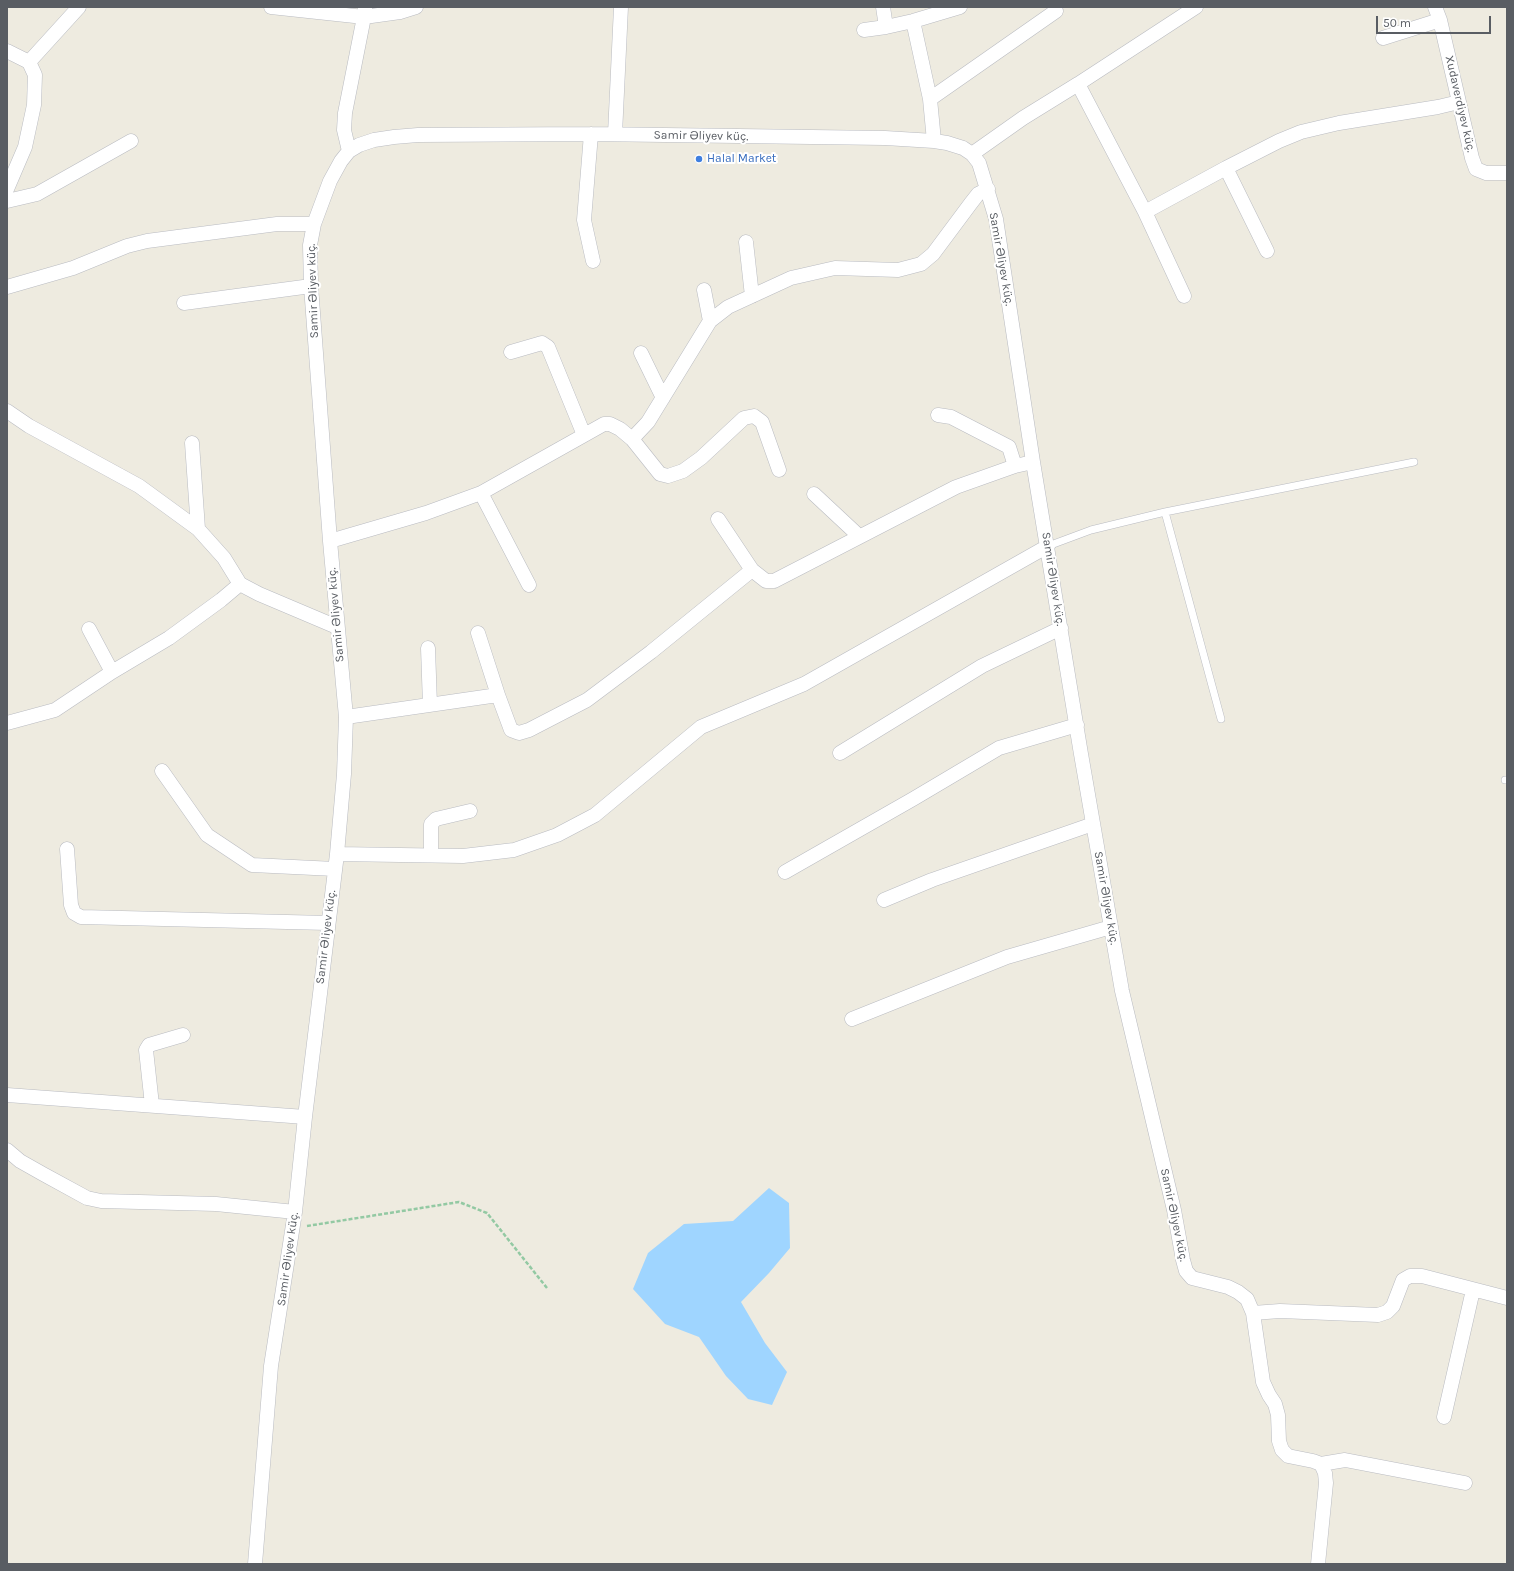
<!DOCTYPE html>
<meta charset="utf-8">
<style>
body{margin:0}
#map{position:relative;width:1514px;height:1571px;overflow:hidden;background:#eeebe0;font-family:Karla,sans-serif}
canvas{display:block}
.frame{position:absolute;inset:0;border:8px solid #595d63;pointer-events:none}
.scale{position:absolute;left:1376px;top:16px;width:115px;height:18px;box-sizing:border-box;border:2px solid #595d63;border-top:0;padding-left:5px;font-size:12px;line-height:14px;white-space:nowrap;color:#595d63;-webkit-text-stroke:3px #fff;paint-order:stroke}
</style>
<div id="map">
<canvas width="1514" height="1571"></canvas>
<div class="frame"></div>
<div class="scale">50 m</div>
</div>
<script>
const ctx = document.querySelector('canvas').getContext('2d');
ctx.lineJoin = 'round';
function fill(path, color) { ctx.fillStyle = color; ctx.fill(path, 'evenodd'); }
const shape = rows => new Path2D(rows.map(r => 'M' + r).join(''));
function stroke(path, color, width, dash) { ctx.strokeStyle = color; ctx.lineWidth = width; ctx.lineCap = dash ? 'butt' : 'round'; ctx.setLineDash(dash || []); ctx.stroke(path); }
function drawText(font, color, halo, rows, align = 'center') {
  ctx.font = font + ' Karla,sans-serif'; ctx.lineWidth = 4; ctx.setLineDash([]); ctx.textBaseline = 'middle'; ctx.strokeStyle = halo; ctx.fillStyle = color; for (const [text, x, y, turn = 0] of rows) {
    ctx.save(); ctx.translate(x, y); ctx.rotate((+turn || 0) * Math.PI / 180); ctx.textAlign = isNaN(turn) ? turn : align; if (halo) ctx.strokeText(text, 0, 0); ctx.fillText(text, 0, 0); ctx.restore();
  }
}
const water = shape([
 [769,1188,789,1203,790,1248,769,1273,741,1302,765,1343,787,1372,772,1405,748,1399,726,1376,699,1337,665,1324,633,1289,648,1253,684,1224,733,1221]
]);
const path = shape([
 [307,1226,459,1202,487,1213,547,1288]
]);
const service = shape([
 [1165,512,1221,719],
 [1048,546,1091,530,1165,512,1414,462],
 [1505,780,1507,780]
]);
const minor = shape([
 [271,7,364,17,400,12,416,7],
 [883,7,886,27],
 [1435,7,1440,20,1472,158,1476,169,1486,173,1507,173],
 [913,21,930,99,934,141],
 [864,30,886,27,913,21,960,7],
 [1383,38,1440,20],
 [7,51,29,62,35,75,34,105,25,147,7,189],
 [29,62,79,7],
 [1078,84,1145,212,1184,296],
 [930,99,1056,11],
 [591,134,584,220,593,261],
 [615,134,621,7],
 [349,151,344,130,345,113,364,17,365,7],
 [972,154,1023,118,1078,84,1196,7],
 [1226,168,1267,251],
 [7,201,37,194,131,141],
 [1145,212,1226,168,1279,141,1301,132,1339,123,1438,107,1459,102],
 [746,242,752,296],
 [7,287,73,268,127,246,147,241,277,224,314,224],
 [704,290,710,321],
 [184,303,311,286],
 [511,352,542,343,548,347,584,435],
 [641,353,663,398],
 [7,411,29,426,139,486,198,529,224,558,240,584,259,594,337,627],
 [938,415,951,417,1009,447,1015,466],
 [632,439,660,474,668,476,683,471,701,458,744,418,754,416,762,422,779,470],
 [192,443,198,529],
 [481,493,529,585],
 [814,494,859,536],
 [718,519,752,570],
 [330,541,426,513,481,493,604,424,610,424,620,429,632,439,648,422,710,321,728,307,791,278,835,268,898,270,921,264,933,254,971,203,978,194,988,189],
 [89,629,112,672],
 [478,633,498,695],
 [428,648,430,705],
 [346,717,498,695,511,730,519,733,529,730,587,700,651,652,752,570,766,581,774,581,956,487,1015,466,1033,462],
 [7,723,55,710,112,672,169,638,221,600,240,584],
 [840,753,982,666,1061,628],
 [162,771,207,835,252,865,335,869],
 [67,849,71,905,74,913,81,917,328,923],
 [337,854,463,856,514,850,557,835,595,815,701,727,804,684,1048,546],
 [431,855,431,824,436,819,470,811],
 [785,872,913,799,999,748,1077,725],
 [884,900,932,880,1093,824],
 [852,1019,1007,957,1111,927],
 [7,1095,305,1117],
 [152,1105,146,1050,149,1045,183,1035],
 [7,1150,20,1161,43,1174,87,1198,101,1201,216,1204,295,1212],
 [1253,1313,1280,1311,1378,1315,1387,1312,1393,1306,1403,1280,1410,1276,1422,1276,1507,1298],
 [1444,1417,1473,1290],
 [1321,1464,1345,1460,1465,1483],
 [255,1564,271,1366,295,1212,305,1117,337,854,344,774,346,717,330,541,311,286,310,245,314,224,330,181,341,161,349,151,359,145,374,140,394,137,418,135,591,134,885,138,934,141,947,143,963,148,972,154,979,163,996,219,1033,462,1081,754,1122,991,1174,1210,1183,1260,1186,1271,1192,1278,1228,1287,1238,1292,1247,1299,1253,1313,1263,1382,1269,1395,1275,1404,1278,1415,1279,1441,1282,1450,1288,1456,1313,1461,1321,1464,1325,1473,1326,1483,1318,1564]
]);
const markers = [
 [699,159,4,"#3f7fe0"]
];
const streetNames = [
 ["Xudaverdiyev küç.",1460,104,77],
 ["Samir Əliyev küç.",701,136,1],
 ["Samir Əliyev küç.",1001,259,80],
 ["Samir Əliyev küç.",313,291,-92],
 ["Samir Əliyev küç.",1053,579,81],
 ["Samir Əliyev küç.",336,615,-95],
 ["Samir Əliyev küç.",1106,898,80],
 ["Samir Əliyev küç.",326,937,-83],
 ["Samir Əliyev küç.",1174,1215,78],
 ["Samir Əliyev küç.",288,1259,-82]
];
const shopNames = [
 ["Halal Market",707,159]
];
fill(water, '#9fd5ff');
stroke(service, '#b9bbc1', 8);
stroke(minor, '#b9bbc1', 15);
stroke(path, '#93c9a3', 2.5, [4, 2]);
stroke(service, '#fff', 7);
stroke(minor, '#fff', 14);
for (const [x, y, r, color] of markers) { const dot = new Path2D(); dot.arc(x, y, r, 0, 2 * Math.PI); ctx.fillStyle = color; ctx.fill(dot); stroke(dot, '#fff', 1.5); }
drawText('12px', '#595d63', '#fff', streetNames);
drawText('12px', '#366cbe', '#fff', shopNames, 'left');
</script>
